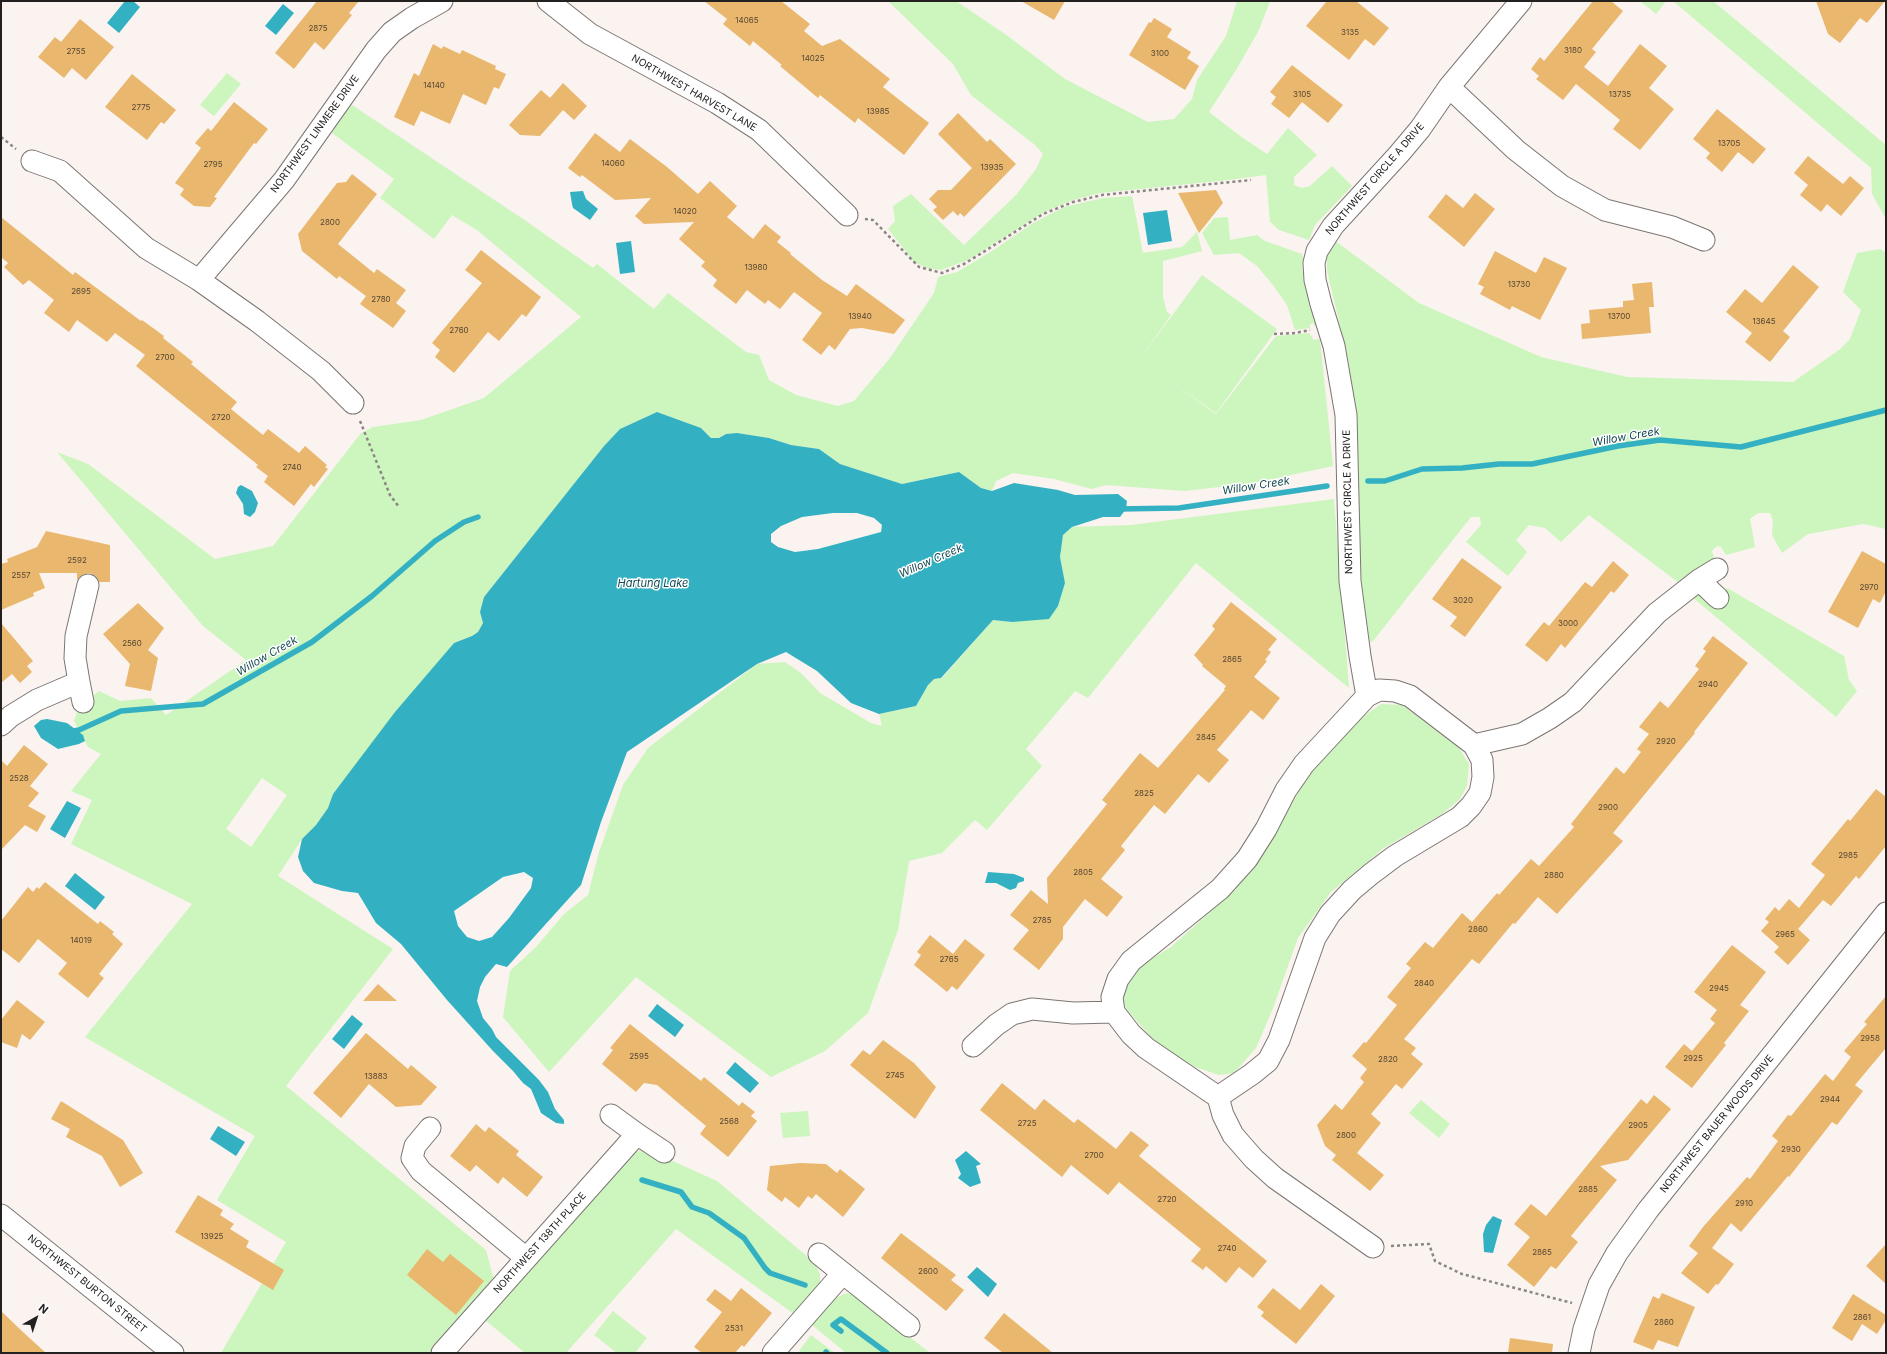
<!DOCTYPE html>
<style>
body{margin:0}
#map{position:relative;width:1887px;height:1354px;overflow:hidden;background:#faf3ef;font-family:Inter,sans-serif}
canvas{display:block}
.frame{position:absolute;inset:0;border:2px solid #23211f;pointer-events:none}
.north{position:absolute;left:16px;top:1298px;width:40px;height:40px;-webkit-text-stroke:3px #fff;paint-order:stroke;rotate:39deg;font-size:11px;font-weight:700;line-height:16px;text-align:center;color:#23211f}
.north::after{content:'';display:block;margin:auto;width:14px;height:18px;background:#23211f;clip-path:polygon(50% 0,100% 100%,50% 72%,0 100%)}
</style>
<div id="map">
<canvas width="1887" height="1354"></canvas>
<div class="frame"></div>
<div class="north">N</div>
</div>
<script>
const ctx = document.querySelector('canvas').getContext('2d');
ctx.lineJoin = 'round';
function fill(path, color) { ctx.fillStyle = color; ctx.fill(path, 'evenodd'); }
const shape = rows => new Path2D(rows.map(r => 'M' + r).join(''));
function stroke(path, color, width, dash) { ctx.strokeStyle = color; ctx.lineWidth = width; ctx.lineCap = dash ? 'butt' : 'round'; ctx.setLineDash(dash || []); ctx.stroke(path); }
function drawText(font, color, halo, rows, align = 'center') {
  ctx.font = font + ' Inter,sans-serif'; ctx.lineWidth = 3; ctx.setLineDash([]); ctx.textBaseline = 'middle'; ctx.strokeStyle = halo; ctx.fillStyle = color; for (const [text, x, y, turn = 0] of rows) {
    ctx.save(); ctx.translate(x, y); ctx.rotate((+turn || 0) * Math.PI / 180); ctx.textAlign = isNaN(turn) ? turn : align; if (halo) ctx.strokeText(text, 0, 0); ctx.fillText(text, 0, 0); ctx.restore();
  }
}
const green = shape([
 [888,1,956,1,1005,34,1065,79,1148,122,1174,119,1192,99,1197,80,1226,36,1237,1,1270,1,1259,30,1236,70,1209,112,1240,136,1267,154,1288,128,1317,155,1294,177,1294,185,1302,188,1310,186,1332,166,1352,186,1315,225,1309,240,1279,230,1270,222,1266,175,1229,180,1100,193,1073,200,1044,212,968,260,941,270,927,268,914,262,888,229,895,221,893,206,911,194,964,245,1016,195,1036,169,1043,154,1035,145,971,95,953,64],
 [1640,1,1666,1,1656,14],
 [1673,1,1713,1,1886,145,1886,219,1872,194,1871,168],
 [227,73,241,84,214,116,200,105],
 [349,103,526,221,593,268,597,264,654,309,668,293,746,352,759,355,769,380,796,395,838,406,854,401,890,358,934,293,938,277,957,272,992,251,1033,223,1064,207,1103,198,1132,196,1143,253,1182,247,1197,232,1202,251,1163,261,1163,297,1167,312,1171,315,1140,359,1202,275,1277,329,1216,413,1169,380,1216,414,1276,336,1309,333,1314,340,1320,339,1333,466,1254,483,1185,491,1106,485,1092,489,1054,479,1013,473,996,481,992,491,981,488,959,472,902,484,840,464,819,449,791,445,769,438,737,433,726,434,719,438,711,438,701,428,657,412,620,429,604,446,484,597,480,612,483,623,478,632,472,636,454,643,333,794,328,808,316,825,302,839,278,876,393,949,286,1086,486,1250,494,1280,430,1353,221,1353,286,1242,217,1200,255,1136,85,1037,192,904,71,844,92,800,71,791,101,754,88,747,74,721,79,707,99,691,120,701,151,698,166,715,246,660,203,626,57,452,88,464,215,559,273,546,361,433,373,427,421,420,484,398,581,317,477,230,452,215,434,239,380,198,394,179,332,133],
 [262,778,287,795,251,847,226,829],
 [1228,217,1230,240,1257,235,1265,241,1302,254,1303,259,1302,269,1317,326,1315,327,1313,323,1310,324,1310,328,1295,330,1287,305,1273,285,1257,266,1239,253,1214,255,1202,233,1214,218],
 [1334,240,1419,303,1541,357,1627,377,1793,382,1839,350,1850,339,1861,310,1843,292,1857,253,1880,249,1886,253,1886,529,1863,524,1808,534,1782,553,1772,535,1773,521,1770,513,1758,513,1750,519,1755,547,1726,555,1721,547,1717,546,1712,551,1714,558,1679,583,1589,515,1561,542,1545,528,1529,525,1516,540,1527,552,1508,576,1466,542,1481,525,1480,517,1471,517,1373,641,1367,643,1363,611,1358,548,1349,363,1327,271,1327,253],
 [1334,499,1349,688,1196,563,1088,698,1075,691,1026,749,1042,766,987,830,975,820,942,853,909,861,898,930,868,1013,825,1051,771,1077,636,977,549,1072,503,1017,510,971,536,947,564,914,588,895,599,852,623,785,648,748,757,664,785,662,801,673,820,693,871,723,882,726,879,714,916,706,928,685,934,679,942,678,993,620,1012,622,1058,606,1065,583,1060,557,1063,535,1072,527,1131,525],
 [1727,588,1844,656,1849,680,1857,691,1836,717,1692,597,1695,593,1712,602],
 [1381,704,1402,705,1459,748,1469,764,1467,786,1460,799,1442,814,1384,848,1331,892,1298,938,1273,1008,1256,1048,1234,1073,1219,1075,1195,1067,1158,1045,1128,1011,1121,998,1135,969,1171,947,1236,889,1270,844,1301,787,1319,759,1357,721],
 [1421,1100,1450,1124,1439,1138,1409,1113],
 [808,1111,810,1136,783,1138,780,1113],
 [646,1149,717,1181,814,1262,820,1274,820,1282,817,1289,794,1314,676,1229,566,1353,525,1353,485,1320,632,1153],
 [847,1293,859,1297,930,1353,846,1353,811,1324,833,1299],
 [613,1311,647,1338,635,1353,617,1353,594,1335],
 [811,1335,835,1353,802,1353,799,1351]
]);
const water = shape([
 [125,1,133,1,140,7,119,33,107,23],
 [283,4,294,13,276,35,265,26],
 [583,191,586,199,598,209,590,220,573,208,572,204,570,192],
 [1167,210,1172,241,1148,245,1143,213],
 [631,241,635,272,620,274,616,243],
 [657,412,701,428,711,438,719,438,726,434,737,433,769,438,791,445,819,449,840,464,902,484,959,472,981,488,992,491,1014,483,1058,490,1075,495,1118,494,1127,501,1126,509,1120,517,1103,517,1072,527,1063,535,1060,557,1065,583,1058,606,1049,619,1012,622,993,620,941,678,934,679,928,685,916,706,879,714,851,703,817,671,786,652,757,664,627,752,601,822,581,885,507,967,496,964,485,977,480,987,477,1001,483,1018,492,1029,496,1037,539,1080,548,1092,555,1109,564,1120,564,1124,556,1123,541,1113,531,1089,523,1083,513,1071,493,1051,447,1000,401,944,376,923,358,893,342,891,314,883,303,871,298,857,302,839,316,825,328,808,333,794,395,712,454,643,472,636,478,632,483,623,480,612,484,597,604,446,620,429],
 [833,513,857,513,874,518,882,525,881,532,818,549,795,552,778,547,771,542,771,534,781,526,802,517],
 [524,872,533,878,531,888,509,918,492,937,479,941,467,937,458,926,454,911,503,877],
 [241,485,252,491,258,503,255,512,250,517,244,514,243,504,236,493,238,487],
 [47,719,67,723,83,735,85,741,79,744,58,749,41,738,34,726,41,720],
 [67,801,81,808,65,838,50,829],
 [988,872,1014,874,1024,878,1024,881,1018,883,1016,888,1010,890,996,883,985,883],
 [75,873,105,897,95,910,65,886],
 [657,1004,684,1025,675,1037,648,1016],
 [352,1015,363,1024,344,1049,332,1039],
 [735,1062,759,1083,750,1093,726,1073],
 [218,1126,245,1142,236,1156,210,1139],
 [966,1151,981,1164,976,1166,981,1183,970,1187,958,1178,961,1174,955,1160],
 [1493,1216,1502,1220,1493,1253,1484,1252,1483,1234,1486,1225],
 [977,1267,997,1284,988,1297,967,1277]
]);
const stream = shape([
 [1368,481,1385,481,1422,469,1462,468,1499,464,1532,464,1618,446,1660,440,1741,447,1886,410],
 [1118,509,1179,508,1327,486],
 [69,732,79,730,121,711,203,704,312,642,372,596,435,541,464,522,478,517],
 [642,1180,681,1192,692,1207,709,1213,744,1238,765,1268,770,1273,805,1285],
 [841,1331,833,1325,841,1319,887,1353],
 [826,1352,827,1353]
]);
const building = shape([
 [317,1,359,1,349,13,352,15,324,50,315,42,294,69,275,53],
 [704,1,781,1,810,24,804,31,822,46,840,39,890,79,883,87,929,123,904,155,858,118,855,123,820,95,818,98,780,66,782,65,753,41,750,46,723,24,727,19],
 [1021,1,1065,1,1054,20],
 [1327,1,1356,1,1389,28,1374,46,1365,39,1349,60,1306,26],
 [1593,1,1611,1,1623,11,1592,49,1596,52,1584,67,1608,86,1640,44,1667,66,1649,88,1674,109,1640,150,1613,129,1620,120,1576,84,1563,100,1536,79,1539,76,1531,69,1540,57,1544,61],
 [1816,1,1885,1,1867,23,1860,18,1840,43,1828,34],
 [1154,18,1172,29,1167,37,1191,52,1187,58,1199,66,1185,90,1129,55,1149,22,1151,23],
 [80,19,114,47,86,80,72,68,64,78,38,57,55,37,61,42],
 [433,44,442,49,443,46,460,54,462,50,496,66,495,69,506,74,499,89,494,87,486,105,463,94,450,124,421,111,414,126,394,117,414,73,419,76],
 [1292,65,1343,105,1328,123,1302,102,1289,118,1271,104,1276,97,1270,92],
 [132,74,176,110,164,124,161,122,147,140,105,107],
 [563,83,587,106,574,120,563,110,540,136,520,135,509,125,541,90,550,98],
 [234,102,268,129,256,144,254,143,214,197,217,198,210,207,194,206,180,195,184,189,175,183,201,148,195,143,208,128,211,131],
 [1717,109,1766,149,1753,164,1738,152,1722,172,1706,158,1710,153,1693,139],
 [958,113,987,142,990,139,1016,164,964,217,960,213,958,216,953,211,943,220,933,210,937,207,929,199,938,190,951,190,972,168,938,134],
 [595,133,620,152,630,139,667,167,698,194,710,181,737,206,727,217,753,239,765,224,781,237,777,242,791,253,790,254,822,280,847,296,856,284,905,320,894,334,862,328,850,329,835,350,829,345,821,355,802,340,822,313,794,292,780,309,768,300,765,304,747,290,736,304,713,286,717,280,701,266,705,262,679,239,694,222,644,224,635,216,651,198,615,200,582,175,580,177,568,168],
 [1808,156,1843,184,1850,176,1864,188,1841,216,1827,204,1821,212,1800,195,1808,185,1794,173],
 [352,174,377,194,338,244,374,273,377,269,406,290,396,303,406,311,393,328,360,304,366,296,339,276,337,279,302,251,298,234,337,183,346,182],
 [1216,190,1223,203,1199,233,1178,193],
 [1475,193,1495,209,1464,247,1428,217,1446,194,1463,208],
 [1,217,73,275,75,272,141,321,142,320,164,336,163,338,193,362,191,364,237,402,231,409,263,435,268,429,299,453,305,446,327,465,325,467,328,469,314,487,311,484,294,506,264,482,268,476,256,467,258,465,136,366,145,355,115,333,107,342,77,320,69,332,44,313,54,300,29,280,23,285,4,267,8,263,1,257],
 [481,250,541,297,526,317,522,314,499,341,488,332,454,373,435,357,440,350,432,343,482,283,465,270],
 [1495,251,1536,273,1544,257,1567,268,1540,320,1512,306,1510,310,1480,294,1484,287,1478,284],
 [1793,265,1819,287,1783,331,1790,337,1770,362,1745,342,1752,333,1726,312,1745,289,1762,303],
 [1652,282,1654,307,1649,307,1651,333,1582,339,1581,324,1590,323,1589,310,1623,307,1623,301,1634,300,1632,284],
 [46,531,110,545,110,582,99,582,96,576,90,573,84,574,77,580,77,573,39,573,45,588,33,593,34,596,1,610,1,564,8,562,7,559,37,547],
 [1862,551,1886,564,1886,591,1880,603,1873,599,1858,628,1828,612],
 [1462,558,1502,587,1465,637,1450,626,1457,617,1432,599],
 [1613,561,1629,575,1614,593,1611,591,1565,648,1561,644,1547,662,1525,645,1544,622,1549,626,1585,582,1592,587],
 [1231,602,1277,639,1268,650,1271,652,1265,660,1267,661,1254,677,1280,698,1263,720,1251,710,1217,750,1229,760,1209,783,1198,774,1165,814,1154,805,1121,846,1125,850,1101,879,1123,897,1107,917,1085,899,1063,927,1063,939,1039,970,1013,949,1029,930,1010,915,1031,890,1048,904,1047,878,1107,804,1102,800,1140,753,1158,768,1225,690,1224,689,1226,686,1202,666,1203,665,1194,655,1215,629,1212,626],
 [138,603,164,628,148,650,158,658,151,691,125,686,130,664,103,634],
 [1,623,33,661,27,666,32,672,20,683,12,674,1,683],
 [1713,636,1748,663,1694,732,1695,733,1613,833,1623,841,1557,914,1538,897,1515,924,1513,923,1479,964,1472,959,1404,1039,1416,1048,1411,1054,1423,1064,1402,1089,1396,1084,1371,1114,1381,1123,1357,1153,1384,1175,1370,1191,1332,1160,1336,1155,1325,1146,1317,1125,1335,1104,1342,1110,1364,1082,1360,1078,1367,1069,1352,1056,1364,1042,1366,1043,1397,1005,1387,997,1411,968,1406,964,1425,942,1433,948,1462,913,1472,922,1497,893,1499,895,1531,859,1539,866,1574,827,1571,824,1616,767,1624,774,1641,752,1637,749,1649,734,1639,727,1660,701,1668,708,1699,669,1695,666,1706,651,1703,649],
 [24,745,48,764,30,786,39,793,28,806,46,816,37,832,25,825,1,850,1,760,7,766],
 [1876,789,1886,797,1886,846,1859,879,1856,876,1831,906,1823,900,1798,929,1810,940,1788,965,1774,952,1779,947,1761,931,1769,922,1765,919,1775,907,1779,911,1789,899,1799,908,1825,875,1811,864,1848,819,1850,821],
 [45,882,98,924,100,921,114,932,112,934,123,944,99,974,104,978,88,998,58,974,67,963,38,939,19,963,1,949,1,921,28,887,33,892,37,887,39,889],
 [930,935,953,954,965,939,985,955,957,990,952,986,947,992,914,965,921,955,917,952],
 [1732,945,1766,972,1740,1005,1749,1011,1724,1043,1726,1045,1692,1088,1665,1067,1684,1044,1692,1051,1715,1023,1710,1019,1717,1010,1694,992],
 [378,984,397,1001,363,1001],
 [1886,996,1886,1048,1855,1085,1863,1091,1837,1125,1832,1122,1789,1177,1788,1176,1741,1232,1731,1223,1712,1248,1734,1264,1718,1285,1716,1284,1708,1294,1681,1273,1698,1253,1689,1246,1703,1227,1747,1177,1750,1179,1778,1141,1772,1136,1788,1115,1791,1116,1825,1074,1833,1081,1851,1057,1844,1051,1867,1024,1864,1022],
 [17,1000,45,1022,30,1040,22,1034,17,1048,1,1042,1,1020],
 [630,1024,701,1081,704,1077,739,1106,742,1102,755,1112,751,1116,757,1121,728,1157,700,1134,706,1126,657,1085,644,1083,636,1092,602,1064,613,1050,610,1048],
 [366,1033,408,1069,411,1065,437,1087,421,1105,396,1107,369,1084,341,1118,313,1093],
 [883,1040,914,1063,936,1087,915,1119,850,1065,863,1050,870,1055],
 [1002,1083,1035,1110,1044,1099,1074,1123,1078,1119,1116,1149,1131,1131,1149,1145,1139,1156,1267,1261,1253,1278,1239,1267,1226,1283,1206,1266,1203,1270,1191,1261,1201,1249,1119,1182,1108,1195,1071,1165,1062,1177,980,1110],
 [1654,1095,1671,1109,1628,1160,1600,1166,1617,1180,1571,1236,1578,1242,1556,1269,1551,1266,1534,1287,1507,1265,1530,1237,1514,1224,1531,1204,1546,1216,1641,1099,1647,1104],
 [61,1101,123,1140,143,1173,120,1187,102,1156,66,1137,70,1129,51,1119],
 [476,1124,485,1132,489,1127,519,1151,516,1155,543,1177,527,1197,503,1177,498,1184,476,1165,470,1172,450,1156],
 [800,1163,826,1164,837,1173,840,1169,865,1189,843,1217,816,1194,812,1199,808,1196,799,1208,785,1197,782,1202,767,1190,770,1166],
 [198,1195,223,1210,220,1215,234,1224,230,1229,249,1241,246,1247,284,1270,273,1290,175,1232],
 [901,1233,956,1275,951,1280,964,1290,946,1311,881,1258],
 [1886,1244,1886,1284,1866,1266],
 [427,1249,443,1262,450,1254,484,1281,456,1315,407,1275],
 [1321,1284,1335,1296,1296,1344,1261,1316,1264,1312,1257,1307,1273,1288,1300,1310],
 [741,1288,772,1313,744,1347,742,1345,735,1353,702,1353,694,1347,722,1312,706,1300,715,1289,731,1301],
 [1662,1293,1695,1307,1678,1347,1658,1340,1653,1350,1633,1342,1653,1296,1659,1299],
 [1853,1294,1886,1315,1886,1320,1877,1334,1862,1324,1852,1341,1832,1328],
 [1,1311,24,1333,46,1353,1,1353],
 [1004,1313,1053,1353,1003,1353,984,1338],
 [1510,1338,1553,1344,1552,1353,1508,1353]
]);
const path = shape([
 [1,137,16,149],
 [865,219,873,220,919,267,942,273,964,264,985,251,1043,214,1073,202,1102,195,1251,180],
 [1274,334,1295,333,1310,330],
 [360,421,390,495,399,507],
 [1391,1246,1429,1244,1435,1261,1462,1274,1572,1303]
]);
const minor = shape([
 [548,1,590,34,717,103,759,130,847,215],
 [1449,87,1516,150,1562,186,1605,210,1672,227,1704,240],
 [32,161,60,171,146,248,199,280,257,321,321,371,353,403],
 [199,280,284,180,376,50,392,32,412,18,442,1],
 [1699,580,1718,598],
 [79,682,83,702],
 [1367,696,1360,656,1350,581,1346,415,1334,346,1321,304,1315,280,1314,263,1317,251,1333,226,1399,154,1420,129,1449,87,1521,1],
 [1,725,11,716,37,700,79,682,75,658,76,636,88,585],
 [1114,1012,1131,1034,1146,1048,1218,1097,1223,1115,1233,1135,1254,1159,1275,1178,1373,1247],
 [973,1046,996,1025,1012,1014,1032,1009,1073,1013,1114,1012,1112,997,1118,979,1131,961,1220,889,1247,859,1266,829,1286,790,1304,764,1367,696,1379,690,1395,691,1410,696,1474,745],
 [1218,1097,1252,1074,1268,1061,1279,1040,1315,938,1330,914,1352,890,1371,874,1395,856,1460,817,1471,806,1480,793,1483,777,1482,760,1474,745,1522,734,1550,718,1573,702,1657,613,1699,580,1717,569],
 [430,1128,415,1146,412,1158,421,1171,526,1258],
 [637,1134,664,1152],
 [1,1215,173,1353],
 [819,1254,909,1326],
 [442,1353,637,1134,611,1115],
 [773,1353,843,1273],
 [1579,1353,1584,1329,1599,1285,1617,1253,1648,1210,1886,913]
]);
const numberNames = [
 ["14065",747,21],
 ["2875",318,29],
 ["3135",1350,33],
 ["3180",1573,51],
 ["2755",76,52],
 ["3100",1160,54],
 ["14025",813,59],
 ["14140",434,86],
 ["3105",1302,95],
 ["13735",1620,95],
 ["2775",141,108],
 ["13985",878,112],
 ["13705",1729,144],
 ["14060",613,164],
 ["2795",213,165],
 ["13935",992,168],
 ["14020",685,212],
 ["2800",330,223],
 ["13980",756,268],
 ["13730",1519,285],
 ["2695",81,292],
 ["2780",381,300],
 ["13940",860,317],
 ["13700",1619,317],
 ["13645",1764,322],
 ["2760",459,331],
 ["2700",165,358],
 ["2720",221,418],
 ["2740",292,468],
 ["2592",77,561],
 ["2557",21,576],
 ["2970",1869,588],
 ["3020",1463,601],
 ["3000",1568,624],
 ["2560",132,644],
 ["2865",1232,660],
 ["2940",1708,685],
 ["2845",1206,738],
 ["2920",1666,742],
 ["2528",19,779],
 ["2825",1144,794],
 ["2900",1608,808],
 ["2985",1848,856],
 ["2805",1083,873],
 ["2880",1554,876],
 ["2785",1042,921],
 ["2860",1478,930],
 ["2965",1785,935],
 ["14019",81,941],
 ["2765",949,960],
 ["2840",1424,984],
 ["2945",1719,989],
 ["2958",1870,1039],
 ["2595",639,1057],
 ["2925",1693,1059],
 ["2820",1388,1060],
 ["2745",895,1076],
 ["13883",376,1077],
 ["2944",1830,1100],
 ["2568",729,1122],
 ["2725",1027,1124],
 ["2905",1638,1126],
 ["2800",1346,1136],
 ["2930",1791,1150],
 ["2700",1094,1156],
 ["2885",1588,1190],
 ["2720",1167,1200],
 ["2910",1744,1204],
 ["13925",212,1237],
 ["2740",1227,1249],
 ["2865",1542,1253],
 ["2600",928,1272],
 ["2861",1862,1318],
 ["2860",1664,1323],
 ["2531",734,1329]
];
const streetNames = [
 ["NORTHWEST HARVEST LANE",694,93,30],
 ["NORTHWEST LINMERE DRIVE",315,134,-54],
 ["NORTHWEST CIRCLE A DRIVE",1375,179,-49],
 ["NORTHWEST CIRCLE A DRIVE",1348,502,-91],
 ["NORTHWEST BAUER WOODS DRIVE",1717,1124,-51],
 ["NORTHWEST 138TH PLACE",540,1243,-48],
 ["NORTHWEST BURTON STREET",87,1284,39]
];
const waterNames = [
 ["Willow Creek",1626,437,-10],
 ["Willow Creek",1256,486,-9],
 ["Willow Creek",931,561,-24],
 ["Hartung Lake",653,584],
 ["Willow Creek",267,656,-30]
];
fill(green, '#cdf5be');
fill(water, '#33b1c3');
stroke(stream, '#33b1c3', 5.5);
fill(building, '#eab76e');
stroke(minor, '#7c7673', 23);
stroke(path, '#8b8683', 2.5, [3, 3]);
stroke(minor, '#fff', 21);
drawText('8px', '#554633', null, numberNames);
drawText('10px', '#23211f', '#fff', streetNames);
drawText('italic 11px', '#154951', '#fff', waterNames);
</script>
